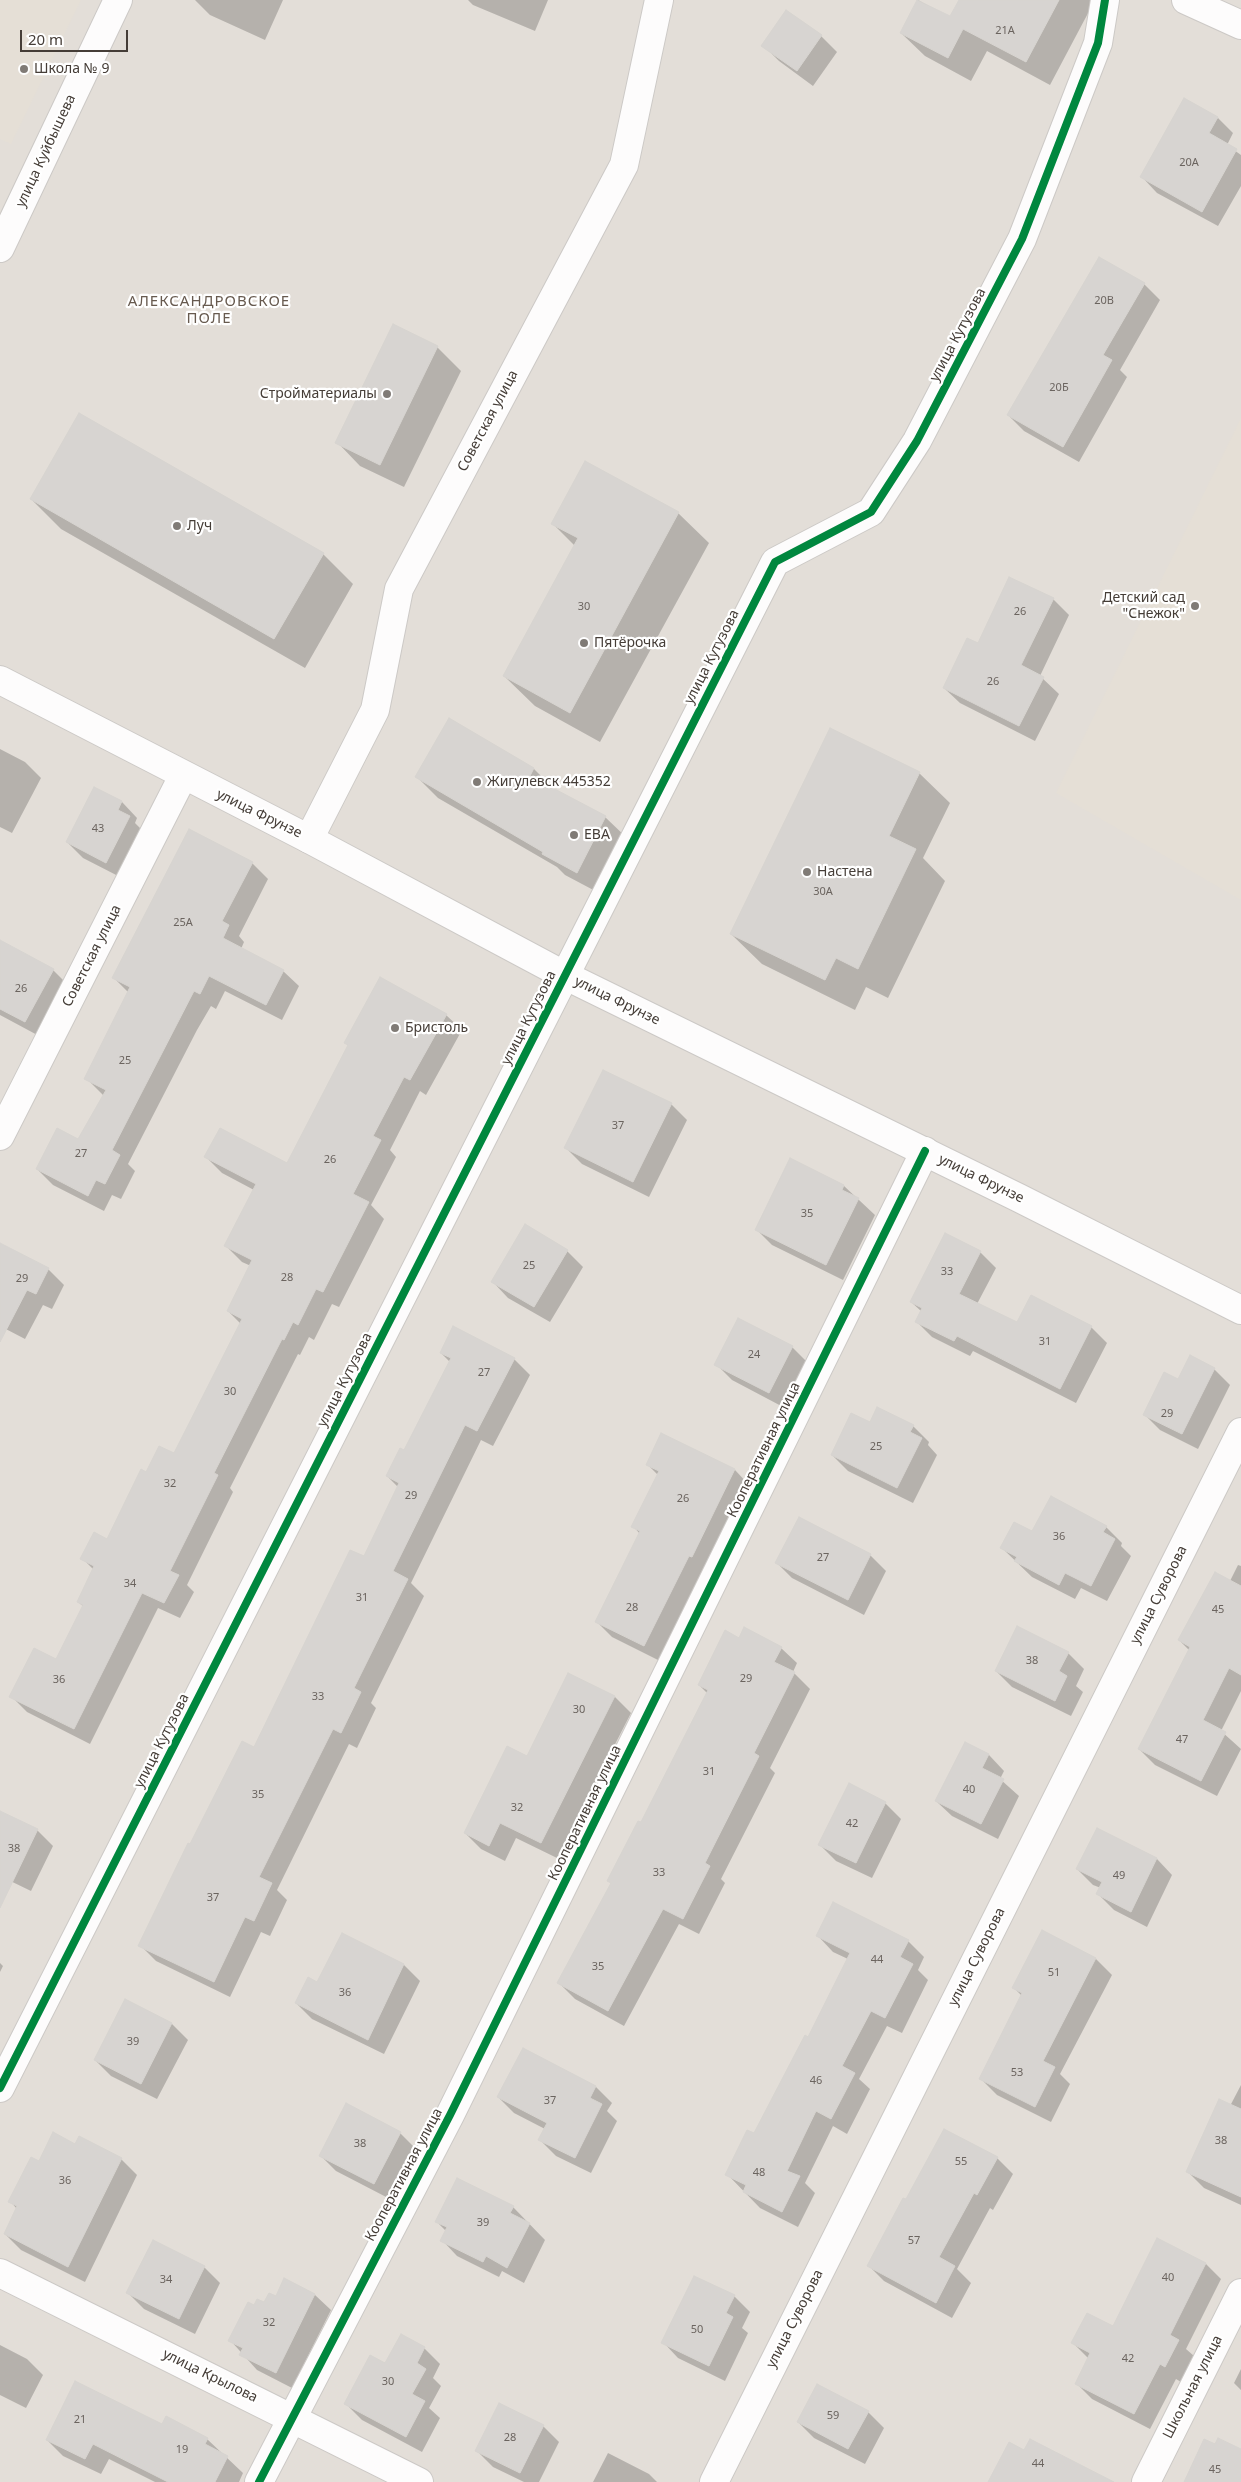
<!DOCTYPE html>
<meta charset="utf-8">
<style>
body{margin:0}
#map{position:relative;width:1241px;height:2482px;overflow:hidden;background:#efedea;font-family:"Noto Sans",sans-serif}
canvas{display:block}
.scale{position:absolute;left:20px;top:30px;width:108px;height:22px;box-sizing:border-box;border:2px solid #453d37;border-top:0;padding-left:6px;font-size:15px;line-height:18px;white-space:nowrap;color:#453d37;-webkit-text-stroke:4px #fff;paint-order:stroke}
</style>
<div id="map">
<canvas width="1241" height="2482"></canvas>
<div class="scale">20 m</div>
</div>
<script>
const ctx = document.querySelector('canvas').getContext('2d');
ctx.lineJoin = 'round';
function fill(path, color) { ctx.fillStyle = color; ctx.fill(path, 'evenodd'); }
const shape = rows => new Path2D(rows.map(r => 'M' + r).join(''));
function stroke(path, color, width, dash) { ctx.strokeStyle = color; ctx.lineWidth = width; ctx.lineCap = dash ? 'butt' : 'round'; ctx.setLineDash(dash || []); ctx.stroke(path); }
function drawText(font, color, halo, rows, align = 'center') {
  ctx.font = font + ' "Noto Sans",sans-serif'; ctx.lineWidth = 4.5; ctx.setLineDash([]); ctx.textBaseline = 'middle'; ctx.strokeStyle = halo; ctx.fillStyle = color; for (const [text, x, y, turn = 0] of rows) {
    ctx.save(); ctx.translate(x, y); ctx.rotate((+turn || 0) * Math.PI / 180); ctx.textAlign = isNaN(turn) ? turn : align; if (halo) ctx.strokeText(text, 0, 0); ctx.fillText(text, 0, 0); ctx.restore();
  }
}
const residential = shape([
 [0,0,1241,0,1241,2482,0,2482]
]);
const education = shape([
 [0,0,81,0,11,144,0,139],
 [1241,418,1241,900,1056,793]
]);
const shadow = shape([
 [195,0,283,0,265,40,210,15],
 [468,0,548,0,535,31,473,5],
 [918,0,951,18,961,0,1095,0,1050,85,987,51,971,81,925,56,901,33],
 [786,12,821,36,837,52,813,86,779,61,763,45],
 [1218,118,1233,133,1227,145,1241,155,1241,186,1218,226,1157,193,1142,177],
 [1144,284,1160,300,1120,370,1127,377,1079,462,1024,431,1008,415],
 [394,326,437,347,461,371,404,487,360,466,337,442],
 [586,463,678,513,709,543,600,742,535,706,504,676,575,546,553,524],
 [31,499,323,554,353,584,305,668,61,529],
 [1053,599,1069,615,1040,676,1059,694,1035,741,960,703,944,688,979,645],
 [0,749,25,762,41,778,12,833,0,827],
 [534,769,555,790,605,817,627,838,599,893,565,875,557,867,438,798,417,777],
 [919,773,950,803,923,858,945,881,888,998,866,987,855,1010,762,964,731,934],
 [122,802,137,818,135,823,145,833,122,878,83,858,67,842],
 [252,863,268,879,239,936,244,942,241,949,283,971,299,986,282,1020,225,991,216,1009,211,1006,197,1030,128,1164,135,1171,121,1199,112,1195,104,1211,53,1185,37,1169,78,1140,104,1096,86,1078,129,993,114,978],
 [0,941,53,970,69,986,41,1037,0,1015],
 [446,1015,462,1030,426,1095,420,1091,390,1150,396,1157,371,1205,384,1219,339,1307,332,1304,314,1340,309,1337,300,1355,298,1354,230,1488,233,1492,187,1585,194,1592,180,1618,158,1608,90,1744,27,1712,11,1696,56,1661,84,1607,78,1602,94,1570,82,1558,107,1540,147,1474,174,1455,241,1324,228,1311,251,1266,242,1262,226,1246,254,1190,222,1173,206,1157,288,1165,349,1046,346,1043],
 [671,1104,687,1120,649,1197,582,1164,566,1148],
 [790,1159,844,1186,875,1215,843,1280,772,1245,756,1229],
 [0,1245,48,1269,64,1285,52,1309,43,1305,25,1339,0,1326],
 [567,1251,583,1267,550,1322,508,1298,493,1282],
 [980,1252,996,1268,977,1304,1018,1324,1091,1327,1107,1343,1076,1403,973,1351,970,1356,932,1337,916,1321,921,1311,911,1302],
 [792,1347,808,1363,785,1408,732,1380,716,1364],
 [441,1353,514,1359,530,1375,493,1446,481,1440,411,1583,424,1596,371,1703,376,1708,357,1748,349,1744,277,1890,287,1900,270,1936,261,1932,230,1997,156,1961,140,1945,191,1846,255,1749,364,1558,399,1488,387,1476,404,1451,450,1362],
 [1214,1369,1230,1385,1198,1449,1160,1430,1144,1414],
 [870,1423,913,1426,929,1442,928,1445,937,1455,913,1503,848,1471,832,1455],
 [662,1435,735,1470,750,1486,660,1661,612,1637,596,1621,640,1534,633,1526,658,1475,647,1464],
 [1106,1527,1122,1543,1121,1546,1131,1556,1107,1601,1081,1588,1075,1599,1032,1577,1002,1548,1033,1533],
 [870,1555,886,1571,864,1615,792,1578,777,1563],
 [1238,1565,1241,1566,1241,1691,1221,1731,1241,1749,1217,1796,1155,1765,1139,1749,1190,1651,1179,1640,1230,1581],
 [739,1639,781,1648,797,1663,793,1672,810,1689,770,1768,775,1773,721,1879,725,1883,699,1934,679,1924,624,2026,575,1999,559,1983,612,1884,707,1693,699,1685],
 [1068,1653,1084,1669,1076,1686,1083,1692,1071,1716,1012,1687,996,1671],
 [568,1675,615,1697,631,1713,557,1858,516,1838,505,1861,481,1849,465,1833,528,1758],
 [965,1743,989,1755,1004,1771,1000,1779,1019,1796,998,1839,952,1816,936,1801],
 [885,1803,901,1819,872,1878,836,1861,820,1845],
 [0,1812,37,1830,53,1846,31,1891,0,1876],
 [1097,1830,1157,1859,1172,1875,1147,1927,1114,1910,1098,1894,1101,1888,1093,1885,1077,1869],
 [1042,1932,1096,1959,1112,1975,1060,2074,1070,2084,1051,2122,997,2095,981,2079,1022,1996,1014,1988],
 [342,1935,404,1965,420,1981,384,2054,312,2019,296,2003,318,1984],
 [818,1936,908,1941,924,1957,918,1970,928,1980,902,2033,887,2026,859,2079,870,2089,847,2134,833,2126,805,2183,815,2193,798,2227,760,2208,727,2174,755,2135,809,2038,848,1959,833,1952],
 [0,1963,3,1966,0,1972],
 [125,2001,172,2024,188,2040,157,2099,111,2076,95,2060],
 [523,2050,596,2087,612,2103,607,2111,617,2121,591,2173,556,2156,540,2140,545,2129,514,2113,498,2097],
 [1241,2085,1241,2205,1204,2188,1188,2172,1230,2106],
 [400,2133,416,2149,390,2199,336,2171,321,2156],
 [79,2138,121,2159,137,2175,85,2282,21,2250,5,2234,17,2209,10,2201,39,2163,75,2145],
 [997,2158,1013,2174,993,2210,990,2208,957,2269,971,2283,952,2318,884,2281,868,2265,907,2201],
 [513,2207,545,2240,524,2283,502,2271,499,2277,457,2256,442,2240,446,2231,437,2222],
 [1206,2264,1221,2279,1186,2349,1194,2356,1181,2382,1176,2379,1150,2429,1092,2399,1076,2383,1089,2359,1073,2343,1113,2328],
 [204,2267,220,2283,195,2334,144,2309,128,2293],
 [315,2295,331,2310,292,2388,257,2370,230,2340,255,2307,276,2298],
 [734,2296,750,2312,742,2328,748,2333,725,2381,678,2358,663,2342],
 [0,2345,27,2359,43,2375,26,2408,0,2395],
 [424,2348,440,2364,433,2378,441,2386,429,2408,440,2418,422,2452,362,2420,346,2404,386,2365],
 [1241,2369,1241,2390,1234,2383],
 [868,2412,884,2428,865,2464,814,2438,798,2422],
 [162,2426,207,2439,243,2473,239,2482,155,2482,109,2459,101,2474,63,2456,47,2440],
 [543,2426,559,2442,539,2482,524,2482,493,2467,477,2451],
 [608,2453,649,2474,657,2482,593,2482]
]);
const building = shape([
 [917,0,950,16,959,0,1059,0,1026,62,963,29,948,58,900,33,917,0],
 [786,10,822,35,797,71,761,46,786,10],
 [1184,98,1218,117,1209,133,1237,149,1202,212,1140,177,1184,98],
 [1099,257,1145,283,1103,355,1112,360,1063,447,1007,415,1099,257],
 [393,324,438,346,380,465,335,443,393,324],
 [79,413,324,553,274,639,30,499,79,413],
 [585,461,679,512,570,713,503,676,578,538,551,524,585,461],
 [1009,577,1054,598,1021,665,1044,677,1019,726,943,688,967,638,978,643,1009,577],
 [449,718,534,768,530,776,606,816,577,873,542,854,543,852,415,777,449,718],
 [830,728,920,772,889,836,916,849,858,969,836,958,825,980,730,934,830,728],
 [94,787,122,801,118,810,130,816,106,863,66,842,94,787],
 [189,829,253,862,222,921,229,925,223,938,284,970,266,1005,209,976,200,994,194,991,112,1150,120,1155,105,1184,96,1180,88,1196,36,1169,57,1128,78,1139,106,1090,84,1079,130,987,112,978,189,829],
 [0,940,54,969,25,1022,0,1009,0,940],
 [380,977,447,1014,410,1080,404,1077,373,1136,381,1140,353,1194,369,1202,323,1292,316,1289,298,1325,293,1322,284,1340,282,1339,214,1473,218,1475,170,1571,179,1575,164,1603,142,1593,74,1729,9,1697,34,1648,56,1659,83,1605,77,1602,94,1566,80,1559,94,1532,107,1539,141,1469,146,1472,159,1446,174,1453,242,1319,227,1311,252,1260,224,1246,256,1184,204,1157,220,1128,287,1163,348,1045,344,1043,380,977],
 [603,1070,672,1103,633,1182,564,1148,603,1070],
 [790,1158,844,1185,842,1190,859,1198,826,1265,755,1230,790,1158],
 [525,1224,568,1250,534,1307,491,1282,525,1224],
 [945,1233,981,1251,959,1294,1017,1322,1031,1295,1092,1326,1060,1389,957,1336,954,1341,915,1322,922,1308,910,1302,945,1233],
 [0,1243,49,1268,36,1294,27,1290,0,1342,0,1243],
 [738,1318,793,1346,769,1393,714,1365,738,1318],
 [453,1326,515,1358,477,1431,465,1425,393,1571,408,1579,354,1688,361,1692,341,1733,333,1729,259,1877,272,1883,254,1921,245,1917,214,1982,138,1946,188,1843,190,1844,242,1741,254,1747,350,1550,364,1556,399,1483,386,1476,400,1448,404,1450,451,1358,440,1353,453,1326],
 [1190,1355,1215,1368,1182,1434,1143,1415,1164,1372,1178,1379,1190,1355],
 [877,1407,914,1425,910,1432,922,1438,897,1488,831,1455,851,1413,870,1422,877,1407],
 [661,1433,735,1469,692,1557,689,1556,644,1646,595,1622,640,1531,631,1527,659,1471,646,1465,661,1433],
 [1051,1496,1107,1526,1103,1532,1115,1539,1091,1586,1065,1573,1059,1585,1014,1561,1017,1557,1000,1548,1014,1522,1032,1531,1051,1496],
 [799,1517,871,1554,848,1600,775,1563,799,1517],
 [1215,1572,1241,1586,1241,1675,1229,1668,1203,1720,1226,1732,1201,1781,1138,1749,1190,1647,1178,1640,1215,1572],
 [1017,1626,1069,1652,1059,1671,1067,1676,1055,1701,995,1671,1017,1626],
 [744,1627,782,1647,774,1662,795,1672,754,1753,759,1756,705,1863,710,1866,683,1919,663,1909,608,2011,557,1983,611,1883,607,1881,638,1821,641,1822,708,1690,698,1685,725,1630,739,1638,744,1627],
 [568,1673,615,1696,541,1843,500,1823,489,1846,464,1833,507,1746,527,1756,568,1673],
 [965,1742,989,1754,982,1768,1004,1779,981,1824,935,1801,965,1742],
 [849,1783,886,1802,856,1863,818,1845,849,1783],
 [0,1811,38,1829,0,1908,0,1811],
 [1097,1828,1157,1858,1131,1912,1096,1894,1102,1882,1076,1869,1097,1828],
 [833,1902,909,1940,900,1957,913,1964,885,2018,871,2011,842,2066,855,2073,831,2119,816,2111,787,2171,800,2176,782,2212,743,2192,746,2185,725,2175,747,2130,754,2133,805,2035,808,2037,850,1953,816,1936,833,1902],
 [1042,1930,1096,1958,1043,2061,1055,2067,1035,2107,979,2079,1022,1993,1012,1988,1042,1930],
 [342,1933,404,1964,368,2040,295,2003,308,1977,317,1982,342,1933],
 [125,1999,172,2023,141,2084,94,2060,125,1999],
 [523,2048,596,2086,590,2098,602,2104,575,2158,538,2140,547,2123,497,2097,523,2048],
 [1219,2099,1241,2109,1241,2197,1186,2172,1219,2099],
 [346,2103,401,2132,374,2184,319,2156,346,2103],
 [944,2129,998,2157,977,2195,974,2193,939,2257,955,2266,936,2303,867,2266,903,2198,906,2199,944,2129],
 [53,2132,75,2144,79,2136,122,2158,68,2267,4,2234,17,2206,8,2202,31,2157,39,2161,53,2132],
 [457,2178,514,2206,510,2213,530,2223,507,2268,486,2256,483,2262,440,2241,447,2227,435,2222,457,2178],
 [1157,2238,1206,2263,1170,2335,1179,2340,1165,2367,1160,2364,1134,2414,1075,2384,1090,2353,1071,2343,1087,2313,1113,2326,1157,2238],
 [153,2240,205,2266,179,2319,126,2293,153,2240],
 [694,2276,735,2295,726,2313,733,2317,709,2366,661,2343,694,2276],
 [284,2278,315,2294,276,2373,239,2355,243,2348,228,2341,248,2302,254,2305,257,2299,264,2302,269,2293,276,2296,284,2278],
 [401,2334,425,2347,417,2363,426,2369,412,2394,425,2401,406,2437,344,2404,370,2355,385,2363,401,2334],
 [75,2381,162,2424,166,2416,208,2438,205,2444,228,2456,215,2482,168,2482,93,2444,85,2459,46,2440,75,2381],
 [817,2384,869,2411,848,2449,797,2422,817,2384],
 [499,2403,544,2425,520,2473,475,2451,499,2403],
 [1218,2438,1241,2449,1241,2482,1184,2482,1204,2439,1215,2444,1218,2438],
 [1030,2439,1114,2482,988,2482,1009,2442,1024,2450,1030,2439]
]);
const minor = shape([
 [1186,0,1241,25],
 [0,248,118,0],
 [309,839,375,710,399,589,624,165,659,0],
 [0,1136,183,776],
 [0,2088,775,562,871,512,917,441,1022,239,1098,43,1105,0],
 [0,2273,419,2482],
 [259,2482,450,2115,925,1151],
 [714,2482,1241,1432],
 [1146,2482,1241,2293]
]);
const tertiary = shape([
 [0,680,309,839,564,975,1019,1198,1241,1310]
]);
const cycleway = shape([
 [0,2088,775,562,871,512,917,441,1022,239,1098,43,1105,0],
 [259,2482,450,2115,925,1151]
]);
const markers = [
 [24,69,5,"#807b76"],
 [387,394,5,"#807b76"],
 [177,526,5,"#807b76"],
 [1195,606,5,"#807b76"],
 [584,643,5,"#807b76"],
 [477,782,5,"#807b76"],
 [574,835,5,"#807b76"],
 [807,872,5,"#807b76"],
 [395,1028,5,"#807b76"]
];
const numberNames = [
 ["21А",1005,31],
 ["20А",1189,163],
 ["20В",1104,301],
 ["20Б",1059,388],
 ["30",584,607],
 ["26",1020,612],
 ["26",993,682],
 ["43",98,829],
 ["30А",823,892],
 ["25А",183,923],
 ["26",21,989],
 ["25",125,1061],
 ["37",618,1126],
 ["27",81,1154],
 ["26",330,1160],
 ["35",807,1214],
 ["25",529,1266],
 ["33",947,1272],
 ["28",287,1278],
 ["29",22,1279],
 ["31",1045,1342],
 ["24",754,1355],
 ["27",484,1373],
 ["30",230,1392],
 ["29",1167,1414],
 ["25",876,1447],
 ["32",170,1484],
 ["29",411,1496],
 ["26",683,1499],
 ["36",1059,1537],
 ["27",823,1558],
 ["34",130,1584],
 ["31",362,1598],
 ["28",632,1608],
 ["45",1218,1610],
 ["38",1032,1661],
 ["29",746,1679],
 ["36",59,1680],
 ["33",318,1697],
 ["30",579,1710],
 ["47",1182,1740],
 ["31",709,1772],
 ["40",969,1790],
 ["35",258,1795],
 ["32",517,1808],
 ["42",852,1824],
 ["38",14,1849],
 ["33",659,1873],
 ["49",1119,1876],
 ["37",213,1898],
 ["44",877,1960],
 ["35",598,1967],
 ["51",1054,1973],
 ["36",345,1993],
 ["39",133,2042],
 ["53",1017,2073],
 ["46",816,2081],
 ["37",550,2101],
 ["38",1221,2141],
 ["38",360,2144],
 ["55",961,2162],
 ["48",759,2173],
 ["36",65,2181],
 ["39",483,2223],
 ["57",914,2241],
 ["40",1168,2278],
 ["34",166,2280],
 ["32",269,2323],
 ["50",697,2330],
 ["42",1128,2359],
 ["30",388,2382],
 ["59",833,2416],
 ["21",80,2420],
 ["28",510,2438],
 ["19",182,2450],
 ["44",1038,2464],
 ["45",1215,2470]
];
const poiNames = [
 ["Школа № 9",34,69],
 ["Стройматериалы",377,394,"right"],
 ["Луч",187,526],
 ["Детский сад",1185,598,"right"],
 ["\"Снежок\"",1185,614,"right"],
 ["Пятёрочка",594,643],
 ["Жигулевск 445352",487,782],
 ["ЕВА",584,835],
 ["Настена",817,872],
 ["Бристоль",405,1028]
];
const streetNames = [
 ["улица Куйбышева",46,151,-65],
 ["улица Кутузова",958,335,-62],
 ["Советская улица",488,421,-62],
 ["улица Кутузова",712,657,-63],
 ["улица Фрунзе",259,814,26],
 ["Советская улица",92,956,-63],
 ["улица Фрунзе",617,1001,26],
 ["улица Кутузова",529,1018,-63],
 ["улица Фрунзе",981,1179,26],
 ["улица Кутузова",345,1380,-63],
 ["Кооперативная улица",764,1450,-64],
 ["улица Суворова",1159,1595,-63],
 ["улица Кутузова",162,1741,-63],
 ["Кооперативная улица",585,1813,-64],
 ["улица Суворова",977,1957,-63],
 ["Кооперативная улица",404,2175,-62],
 ["улица Суворова",795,2319,-63],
 ["улица Крылова",210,2376,26],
 ["Школьная улица",1193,2387,-63]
];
const neighbourhoodNames = [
 ["АЛЕКСАНДРОВСКОЕ",209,302],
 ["ПОЛЕ",209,319]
];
fill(residential, '#e3ded8');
fill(education, '#e5dfd6');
fill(shadow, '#0003');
fill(building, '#d7d4d1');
stroke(building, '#d7d4d0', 1);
stroke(minor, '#ccc9c6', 30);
stroke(tertiary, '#ccc9c6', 30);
stroke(minor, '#fdfcfc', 28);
stroke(tertiary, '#fdfcfc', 28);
stroke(cycleway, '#00873e', 8);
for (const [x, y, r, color] of markers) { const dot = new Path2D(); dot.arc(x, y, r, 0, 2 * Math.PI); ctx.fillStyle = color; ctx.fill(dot); stroke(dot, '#fff', 2); }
drawText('11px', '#6b645f', null, numberNames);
drawText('14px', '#453d37', '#fff', poiNames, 'left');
drawText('14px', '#453d37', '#fff', streetNames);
ctx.letterSpacing = '1px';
drawText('15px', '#675a4f', '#fff', neighbourhoodNames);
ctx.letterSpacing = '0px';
</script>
